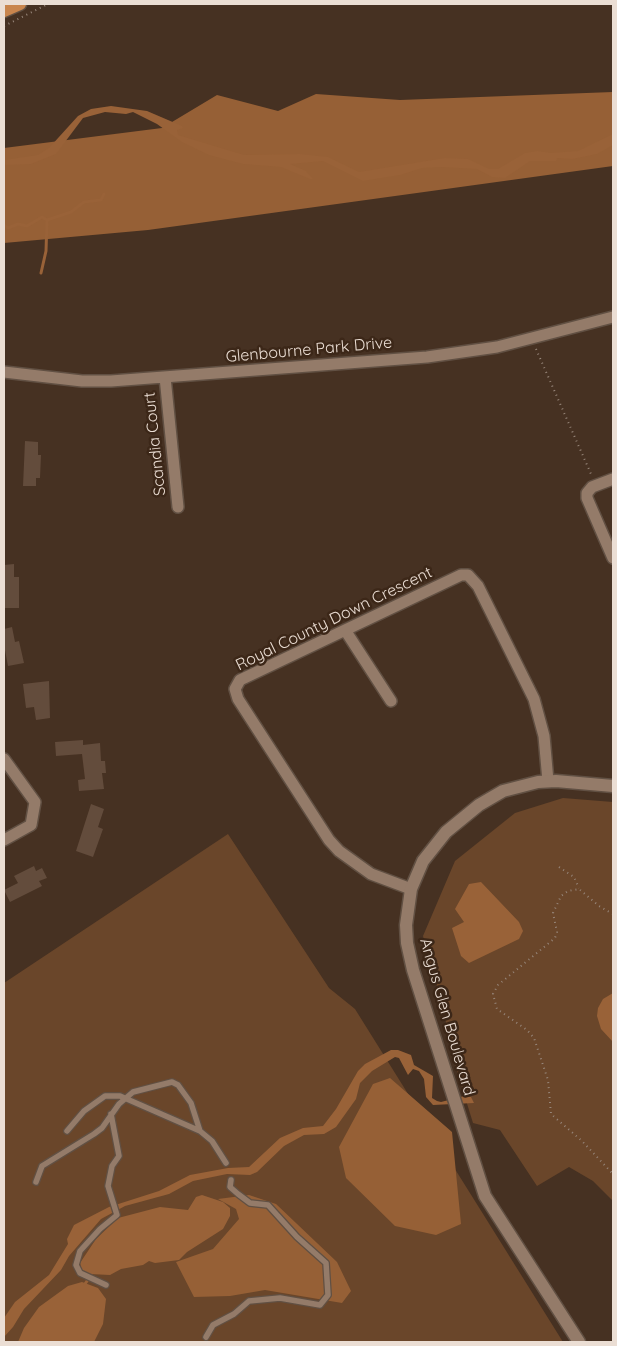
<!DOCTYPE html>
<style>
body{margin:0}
#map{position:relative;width:617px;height:1346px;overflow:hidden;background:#463122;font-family:Quicksand,sans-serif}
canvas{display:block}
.frame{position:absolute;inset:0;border:5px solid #ebded4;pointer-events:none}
</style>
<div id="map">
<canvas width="617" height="1346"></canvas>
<div class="frame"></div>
</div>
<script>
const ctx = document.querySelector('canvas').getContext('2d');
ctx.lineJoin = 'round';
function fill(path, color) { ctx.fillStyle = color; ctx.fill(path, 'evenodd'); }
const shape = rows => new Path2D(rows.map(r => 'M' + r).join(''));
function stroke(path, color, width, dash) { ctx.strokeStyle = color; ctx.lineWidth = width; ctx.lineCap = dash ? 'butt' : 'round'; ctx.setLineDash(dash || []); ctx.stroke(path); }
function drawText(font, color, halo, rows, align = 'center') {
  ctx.font = font + ' Quicksand,sans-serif'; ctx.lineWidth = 5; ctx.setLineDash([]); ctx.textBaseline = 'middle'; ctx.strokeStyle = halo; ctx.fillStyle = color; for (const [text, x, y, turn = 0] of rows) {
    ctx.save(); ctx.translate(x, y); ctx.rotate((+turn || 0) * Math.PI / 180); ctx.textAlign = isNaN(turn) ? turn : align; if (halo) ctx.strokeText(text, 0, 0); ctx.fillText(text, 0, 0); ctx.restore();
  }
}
const green = shape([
 [563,798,613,802,613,1201,593,1181,569,1167,537,1186,500,1130,473,1123,452,1055,444,1012,423,936,455,861,515,813],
 [228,834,329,988,355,1009,563,1342,4,1342,4,983]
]);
const forest = shape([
 [613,92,613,166,148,230,4,243,4,148,162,128,217,95,278,111,316,94,400,100],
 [390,1078,452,1132,461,1224,436,1235,395,1226,346,1178,339,1147,373,1084],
 [249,1195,276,1204,337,1262,351,1291,342,1303,265,1290,230,1296,194,1297,176,1262,213,1249,239,1219,236,1209,218,1199]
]);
const water = shape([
 [111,106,147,111,182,126,183,128,177,130,178,135,244,155,300,154,328,157,359,172,445,158,468,159,489,169,498,169,525,153,537,151,551,153,578,151,613,134,613,145,597,154,572,159,557,158,556,161,530,161,505,178,492,177,477,169,441,167,422,168,400,175,363,181,323,161,290,164,306,171,313,179,310,179,281,167,243,164,209,155,182,142,157,124,133,112,126,114,105,112,83,118,56,154,31,164,4,165,4,160,38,155,49,148,78,116,91,109],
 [481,882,519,922,523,931,519,939,469,963,461,956,452,928,464,922,455,909,469,884],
 [613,993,613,1042,601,1029,597,1016,598,1008,603,999],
 [391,1050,398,1050,411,1055,414,1065,433,1076,432,1098,437,1101,441,1102,464,1096,471,1097,474,1103,433,1105,426,1097,424,1079,419,1071,413,1069,408,1075,399,1058,395,1057,372,1071,360,1083,356,1099,336,1127,324,1134,304,1135,284,1146,257,1172,250,1175,227,1174,193,1181,169,1194,125,1206,101,1219,69,1256,61,1270,24,1309,13,1327,4,1337,4,1318,15,1302,49,1275,68,1244,67,1239,74,1225,109,1207,159,1191,190,1175,228,1168,249,1167,280,1138,303,1128,323,1126,336,1109,358,1071,365,1064],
 [202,1195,223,1202,230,1208,230,1216,223,1229,187,1252,179,1260,155,1263,149,1261,143,1265,121,1269,110,1275,90,1274,82,1271,80,1263,96,1239,118,1218,160,1207,188,1210,196,1197],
 [82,1282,98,1288,106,1299,103,1324,94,1342,18,1342,24,1328,39,1307,68,1286]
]);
const stream = shape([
 [47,220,71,212,84,202,101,200,104,194],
 [4,225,8,228,18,224,27,226,42,217,47,220],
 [41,273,46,251,47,220],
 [85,1284,91,1275]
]);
const building = shape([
 [25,441,38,442,38,455,41,455,40,478,36,478,36,486,23,486],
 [14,564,14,577,19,577,19,608,4,608,4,565],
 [12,627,15,642,19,641,24,663,8,666,4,645,4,629],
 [49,681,50,718,36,720,34,707,26,708,23,684],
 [83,740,83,745,100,743,101,761,105,761,106,773,102,773,104,789,79,791,78,780,85,779,82,754,56,756,55,742],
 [91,804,104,809,98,827,103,829,93,857,76,851],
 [34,866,36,871,42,868,47,878,39,881,42,886,10,902,4,890,18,883,14,876]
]);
const path = shape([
 [4,26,48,4],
 [536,349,591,474],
 [559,867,574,877,579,888],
 [613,914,599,906,579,889,568,891,561,896,553,913,557,932,555,938,498,985,493,994,497,1009,527,1030,534,1038,548,1080,551,1114,582,1141,613,1174]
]);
const lane = shape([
 [67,1131,84,1111,105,1096,120,1096,200,1131,212,1141,226,1163],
 [36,1182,42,1166,94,1134,102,1128,119,1104,133,1092,172,1082,178,1085,191,1103,200,1131],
 [106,1285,80,1273,76,1265,80,1251,100,1229,117,1215,108,1186,112,1166,119,1156,111,1114],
 [206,1337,213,1325,234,1314,249,1301,280,1298,320,1305,328,1295,326,1263,297,1237,268,1205,250,1203,238,1194,230,1187,231,1180]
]);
const street = shape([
 [4,372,82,381,111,381,427,357,497,347,613,317],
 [165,377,178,507],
 [613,479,592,487,587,493,587,498,613,558],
 [345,630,391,701],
 [4,759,35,802,31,825,4,840],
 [411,889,371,874,339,851,329,840,238,699,235,689,240,680,461,575,468,575,478,586,534,699,544,736,548,781]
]);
const secondary = shape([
 [579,1342,485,1196,413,970,407,943,406,925,411,889,423,861,446,832,479,805,503,791,538,782,556,781,613,786]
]);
const primary = shape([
 [4,11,20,4]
]);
const streetNames = [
 ["Glenbourne Park Drive",309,350,-5],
 ["Scandia Court",155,444,-96],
 ["Royal County Down Crescent",334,619,-26],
 ["Angus Glen Boulevard",447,1017,74]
];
fill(green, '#6a462a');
fill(forest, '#966036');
fill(water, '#996238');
stroke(stream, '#996238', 3);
fill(building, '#634c3c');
stroke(lane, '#615043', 8);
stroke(street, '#615043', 14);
stroke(secondary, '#615043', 15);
stroke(primary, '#615043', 15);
stroke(path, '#97867a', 2, [1, 4]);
stroke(lane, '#947b69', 5.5);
stroke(street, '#947b69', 11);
stroke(secondary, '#947b69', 12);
stroke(primary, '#c9854d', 12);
drawText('16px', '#ebded4', '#3c2718', streetNames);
</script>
